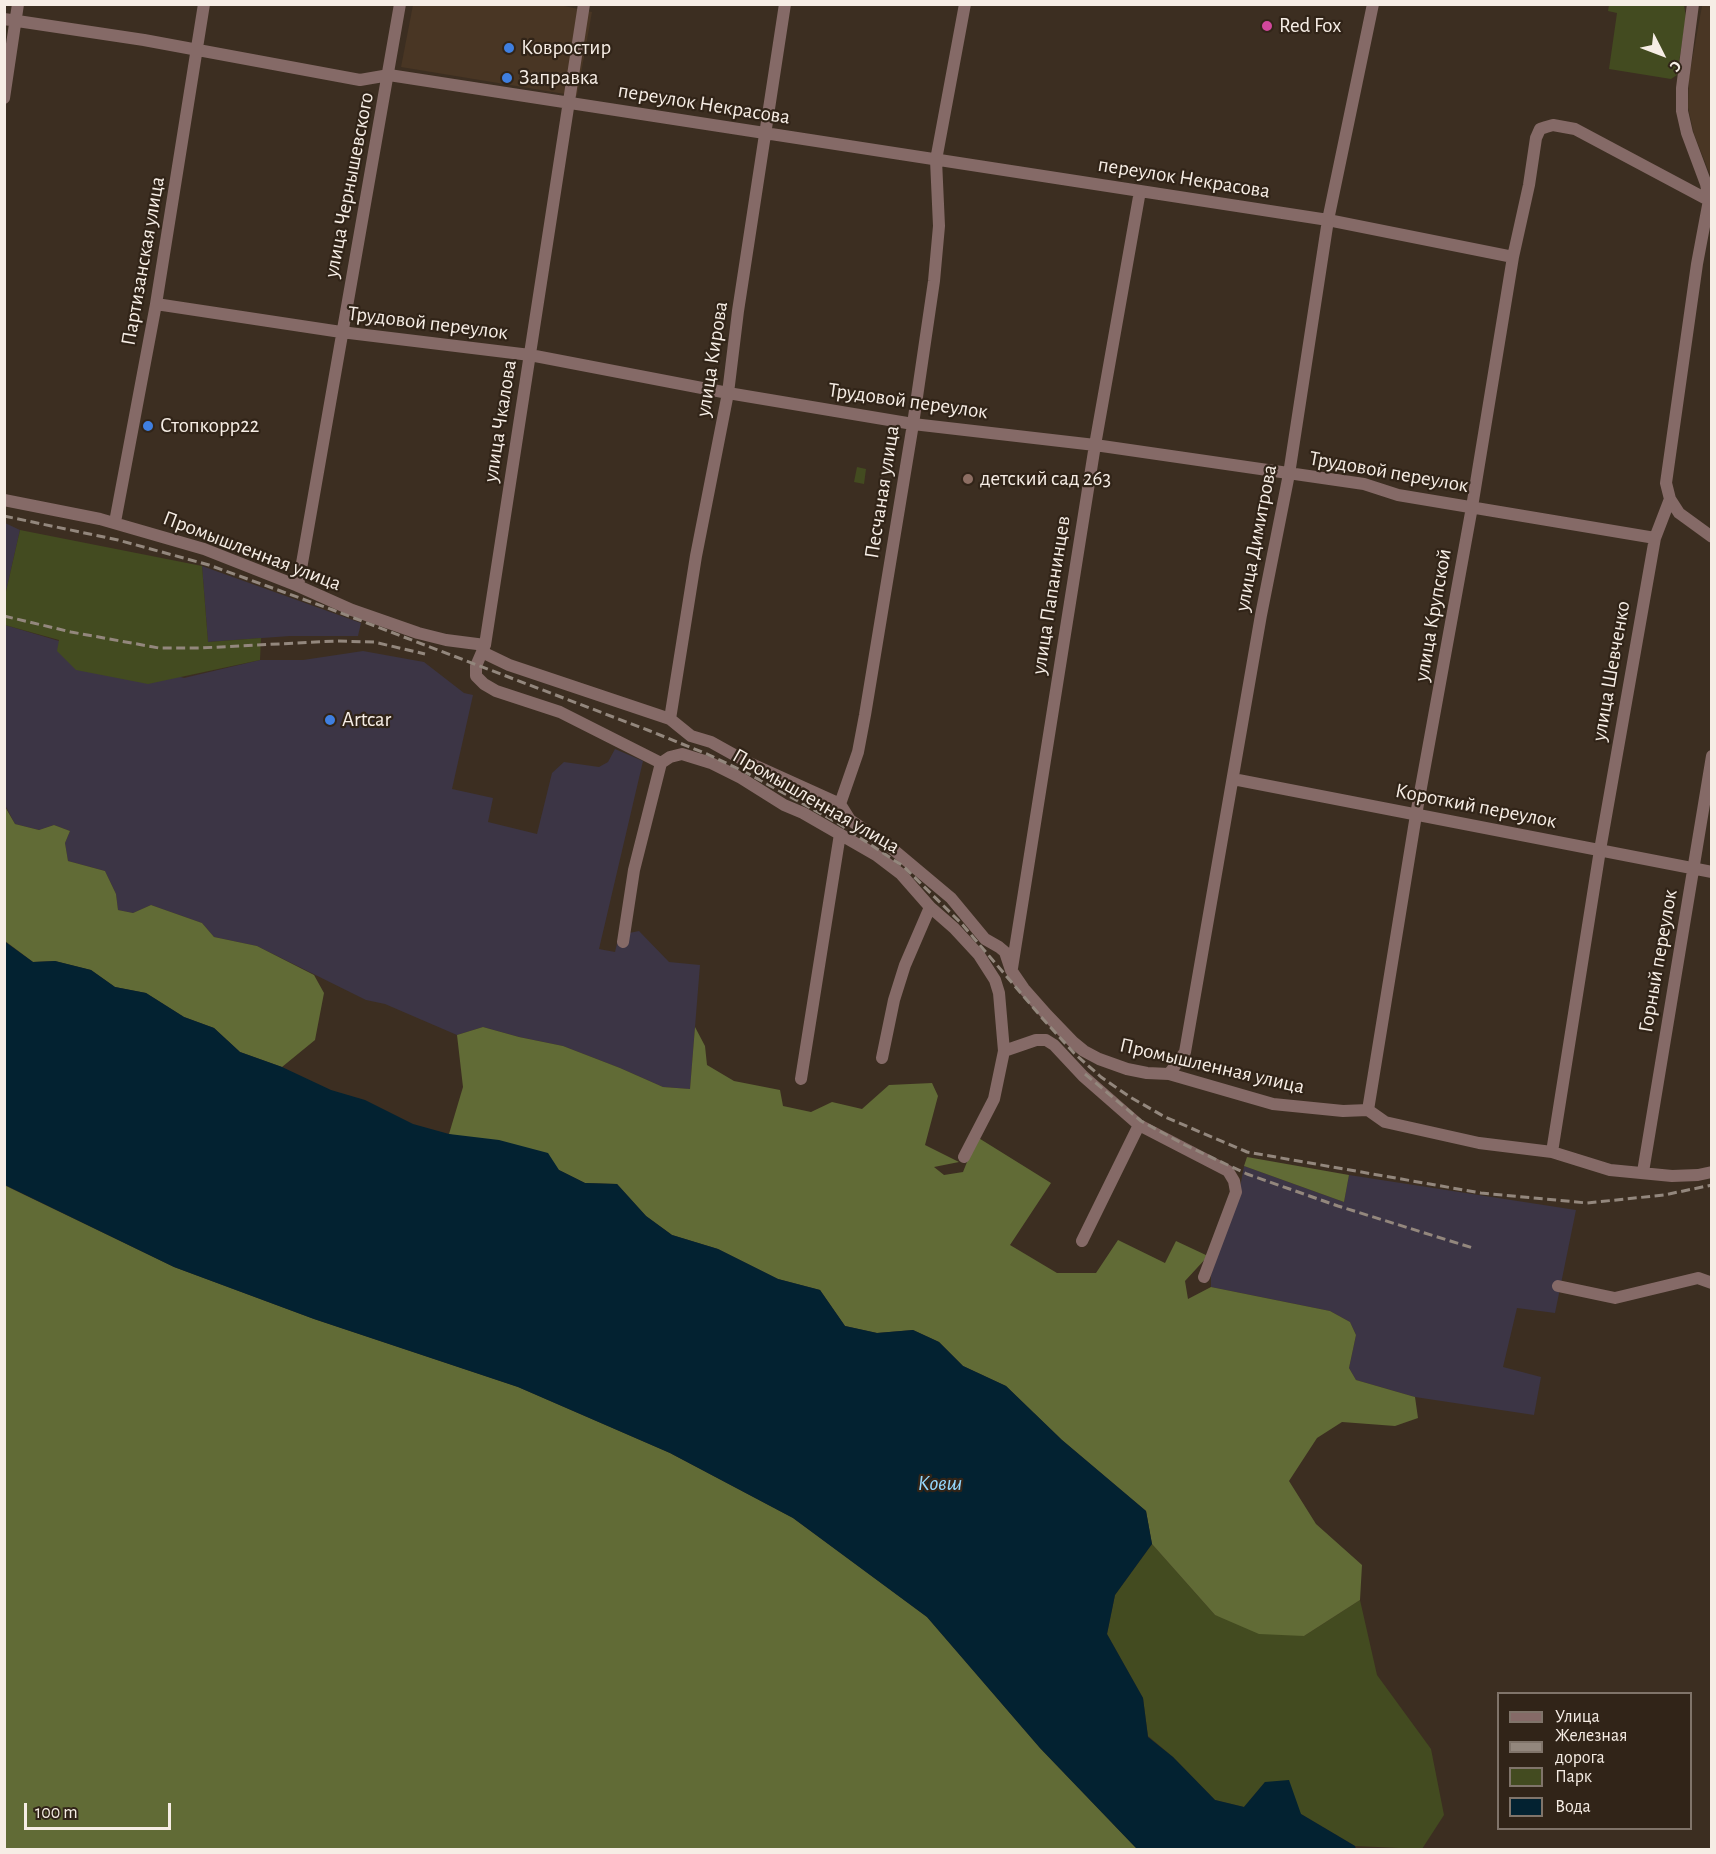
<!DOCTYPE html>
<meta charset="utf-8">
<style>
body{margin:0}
#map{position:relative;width:1716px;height:1854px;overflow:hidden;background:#3c2e21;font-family:"Alegreya Sans",sans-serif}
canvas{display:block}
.frame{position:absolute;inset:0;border:6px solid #f6ede5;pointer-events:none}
.legend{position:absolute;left:1497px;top:1692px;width:195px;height:138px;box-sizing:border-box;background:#312418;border:2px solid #80746a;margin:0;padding:8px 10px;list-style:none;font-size:18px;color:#f6ede5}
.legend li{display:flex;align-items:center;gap:12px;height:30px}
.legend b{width:30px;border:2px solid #80746a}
.north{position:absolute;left:1632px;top:24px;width:60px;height:60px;-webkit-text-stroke:4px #312418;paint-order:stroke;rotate:132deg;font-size:16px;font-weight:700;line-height:24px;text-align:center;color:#f6ede5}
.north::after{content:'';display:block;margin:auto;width:21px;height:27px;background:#f6ede5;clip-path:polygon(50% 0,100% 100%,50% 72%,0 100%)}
.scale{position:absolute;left:24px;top:1803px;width:147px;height:27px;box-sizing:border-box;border:3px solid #f6ede5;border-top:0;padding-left:8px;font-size:18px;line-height:21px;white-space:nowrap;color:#f6ede5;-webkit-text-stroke:4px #312418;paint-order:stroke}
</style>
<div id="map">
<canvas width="1716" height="1854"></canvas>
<div class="frame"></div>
<ul class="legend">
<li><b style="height:8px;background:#856a67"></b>Улица</li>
<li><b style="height:8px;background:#93877d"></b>Железная дорога</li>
<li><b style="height:16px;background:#434b20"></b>Парк</li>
<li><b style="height:16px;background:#032231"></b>Вода</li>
</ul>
<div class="north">С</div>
<div class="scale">100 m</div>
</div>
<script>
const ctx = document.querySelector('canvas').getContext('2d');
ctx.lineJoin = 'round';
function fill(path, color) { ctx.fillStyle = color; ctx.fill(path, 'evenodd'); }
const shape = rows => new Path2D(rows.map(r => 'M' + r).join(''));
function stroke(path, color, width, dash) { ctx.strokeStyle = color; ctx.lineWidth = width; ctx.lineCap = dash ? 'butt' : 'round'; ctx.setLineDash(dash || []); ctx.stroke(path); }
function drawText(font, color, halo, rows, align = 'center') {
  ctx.font = font + ' "Alegreya Sans",sans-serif'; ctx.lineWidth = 4.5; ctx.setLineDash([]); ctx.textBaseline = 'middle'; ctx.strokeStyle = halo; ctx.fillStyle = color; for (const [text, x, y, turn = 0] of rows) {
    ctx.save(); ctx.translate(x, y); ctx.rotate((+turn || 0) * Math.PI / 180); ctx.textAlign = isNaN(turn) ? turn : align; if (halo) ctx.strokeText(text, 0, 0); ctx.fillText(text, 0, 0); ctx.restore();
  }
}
const built = shape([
 [555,4,592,12,577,96,401,67,413,5],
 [1704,5,1711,5,1711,177,1694,134,1688,107,1689,77,1702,6]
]);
const industrial = shape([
 [5,523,20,530,5,596,4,523],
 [202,566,361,623,358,636,290,636,208,642],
 [5,625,184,678,260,660,303,660,363,651,424,662,464,693,473,695,452,789,493,798,488,822,537,834,552,773,564,762,599,767,608,762,615,749,643,761,599,949,615,952,619,935,639,931,669,962,700,965,690,1089,663,1087,620,1068,563,1046,519,1037,483,1027,457,1035,385,1004,366,1000,257,946,214,937,202,923,151,905,133,913,118,910,116,894,105,871,68,861,65,843,70,831,54,825,39,830,15,824,5,805],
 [1244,1166,1344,1202,1349,1175,1576,1210,1555,1313,1517,1308,1503,1367,1541,1377,1534,1415,1415,1397,1356,1380,1349,1368,1356,1335,1350,1322,1330,1311,1211,1287,1211,1274,1239,1193]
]);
const green = shape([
 [1609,5,1684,5,1686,17,1677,75,1671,79,1609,69,1617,13,1608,11],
 [857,467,866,469,864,484,854,482],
 [20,530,202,566,208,642,261,638,260,660,148,684,76,670,57,651,59,640,5,625,5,596],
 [1152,1544,1215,1615,1304,1636,1360,1600,1377,1675,1431,1749,1444,1815,1422,1849,1355,1846,1301,1814,1265,1782,1244,1807,1215,1800,1173,1757,1148,1736,1143,1698,1107,1634,1115,1595]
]);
const forest = shape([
 [4,805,15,824,39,830,54,825,70,831,65,843,68,861,105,871,116,894,118,910,133,913,151,905,202,923,214,937,257,946,314,975,324,993,315,1040,282,1067,240,1052,214,1028,184,1017,146,993,115,987,91,970,55,961,33,962,5,941],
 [483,1027,519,1037,563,1046,620,1068,663,1087,690,1089,695,1027,705,1046,707,1065,734,1081,780,1090,783,1106,811,1112,832,1102,862,1109,889,1085,932,1083,938,1096,925,1145,959,1162,934,1167,944,1175,963,1172,977,1137,1051,1183,1010,1245,1057,1273,1096,1273,1118,1240,1165,1263,1176,1241,1208,1256,1185,1281,1188,1299,1211,1287,1330,1311,1350,1322,1356,1335,1349,1368,1356,1380,1415,1397,1418,1418,1395,1426,1342,1422,1317,1438,1289,1481,1316,1524,1362,1565,1360,1600,1304,1636,1259,1634,1215,1615,1152,1544,1146,1511,1062,1440,1006,1386,963,1366,939,1342,913,1330,877,1333,845,1326,820,1290,778,1279,718,1249,672,1235,646,1216,617,1184,585,1183,559,1170,449,1134,463,1087,457,1035],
 [1247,1157,1349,1175,1344,1202,1244,1166],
 [4,1185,174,1267,314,1319,518,1387,670,1453,793,1518,927,1617,1040,1748,1137,1849,5,1849]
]);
const water = shape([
 [4,941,33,962,55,961,91,970,115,987,146,993,184,1017,214,1028,240,1052,282,1067,331,1090,365,1100,413,1124,449,1134,499,1140,548,1153,559,1170,585,1183,617,1184,646,1216,672,1235,718,1249,778,1279,820,1290,845,1326,877,1333,913,1330,939,1342,963,1366,1006,1386,1062,1440,1146,1511,1152,1544,1115,1595,1107,1634,1143,1698,1148,1737,1173,1757,1215,1800,1244,1807,1265,1782,1289,1780,1301,1814,1355,1846,1356,1849,1137,1849,1040,1748,927,1617,793,1518,670,1453,518,1387,314,1319,174,1267,5,1185]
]);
const minor = shape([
 [584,4,485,645,476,666,476,676,484,684,496,691,560,712,661,763],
 [1693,4,1682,88,1682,111,1687,133,1706,184,1709,200,1697,264,1666,483,1670,499,1679,513,1712,537],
 [4,19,144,40,360,80,389,75,1328,220,1513,257],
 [4,98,18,4],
 [156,304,341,332,530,355,728,393,913,424,1095,445,1364,484,1398,495,1655,538],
 [4,500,100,519,204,549,298,586,352,610,418,633,446,640,485,645],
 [115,522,156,304,204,4],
 [298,586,400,4],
 [482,652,509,665,670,719,691,736,711,742,747,762,840,804],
 [670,719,696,556,728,393,738,311,785,4],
 [661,763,670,757,682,754,711,763,741,778,784,805,803,813,876,855,901,874,930,907,954,928,979,955,995,980,999,993,1004,1051,1036,1040,1046,1040,1054,1045,1083,1076,1139,1125,1228,1171,1234,1181,1236,1192,1204,1277],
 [1233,779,1712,872],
 [840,804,850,820,889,846,951,898,985,939,999,947,1005,952,1011,970,1024,989,1047,1015,1073,1042,1084,1051,1099,1059,1127,1069,1147,1073,1169,1074,1273,1104,1343,1111,1368,1110,1385,1122,1479,1143,1552,1152,1610,1170,1672,1176,1698,1175,1712,1172],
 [840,804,858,752,865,715,913,424,934,281,939,226,936,160,965,4],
 [623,942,634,870,661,763],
 [1012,968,1095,445,1140,191],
 [882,1058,894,1000,905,965,930,907],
 [1169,1074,1185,1052,1261,615,1289,474,1328,220,1373,4],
 [801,1079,840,834],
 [1368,1110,1416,815,1472,507,1513,257,1529,185,1536,138,1540,129,1546,127,1553,125,1575,129,1712,202],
 [1552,1152,1600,850,1655,538,1670,499],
 [964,1157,994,1099,1004,1051],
 [1643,1172,1712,756],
 [1082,1241,1139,1125],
 [1558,1286,1615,1298,1698,1278,1712,1283]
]);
const rail = shape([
 [4,516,118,540,209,565,333,610,650,731,707,754,747,773,836,822,903,866,961,923,1043,1019,1074,1053,1101,1077,1130,1097,1165,1117,1247,1152,1481,1193,1587,1203,1664,1195,1712,1185],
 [4,616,71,632,159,648,200,648,336,641,374,642,425,654],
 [1085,1074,1141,1121,1185,1145,1247,1174,1338,1206,1473,1248]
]);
const markers = [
 [1267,26,6,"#d1479c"],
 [509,48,6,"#3f7fe0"],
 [507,78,6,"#3f7fe0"],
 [148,426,6,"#3f7fe0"],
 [968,479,6,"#8d6e63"],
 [330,720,6,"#3f7fe0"]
];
const poiNames = [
 ["Red Fox",1279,26],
 ["Ковростир",521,48],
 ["Заправка",519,78],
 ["Стопкорр22",160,426],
 ["детский сад 263",980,479],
 ["Artcar",342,720]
];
const streetNames = [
 ["переулок Некрасова",704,104,9],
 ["переулок Некрасова",1184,178,9],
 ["улица Чернышевского",349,185,-79],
 ["Партизанская улица",143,261,-80],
 ["Трудовой переулок",428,323,7],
 ["улица Кирова",712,359,-81],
 ["Трудовой переулок",908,401,8],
 ["улица Чкалова",500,421,-81],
 ["Трудовой переулок",1389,472,10],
 ["Песчаная улица",882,492,-81],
 ["улица Димитрова",1256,538,-79],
 ["Промышленная улица",252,551,21],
 ["улица Папанинцев",1051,595,-81],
 ["улица Крупской",1433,615,-80],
 ["улица Шевченко",1611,671,-80],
 ["Промышленная улица",816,801,30],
 ["Короткий переулок",1476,806,11],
 ["Горный переулок",1658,961,-80],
 ["Промышленная улица",1212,1066,13]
];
const waterNames = [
 ["Ковш",940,1483]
];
fill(built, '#493624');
fill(industrial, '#3c3545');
fill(green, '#434b20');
fill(forest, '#616b36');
fill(water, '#032231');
stroke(minor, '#856a67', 12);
stroke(rail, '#93877d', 3, [9, 4.5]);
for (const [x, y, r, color] of markers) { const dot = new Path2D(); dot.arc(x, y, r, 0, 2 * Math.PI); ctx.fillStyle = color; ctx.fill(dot); stroke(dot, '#312418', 2); }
drawText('21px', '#f6ede5', '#312418', poiNames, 'left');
drawText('21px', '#f6ede5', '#312418', streetNames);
drawText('italic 22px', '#95d8fd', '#312418', waterNames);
</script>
